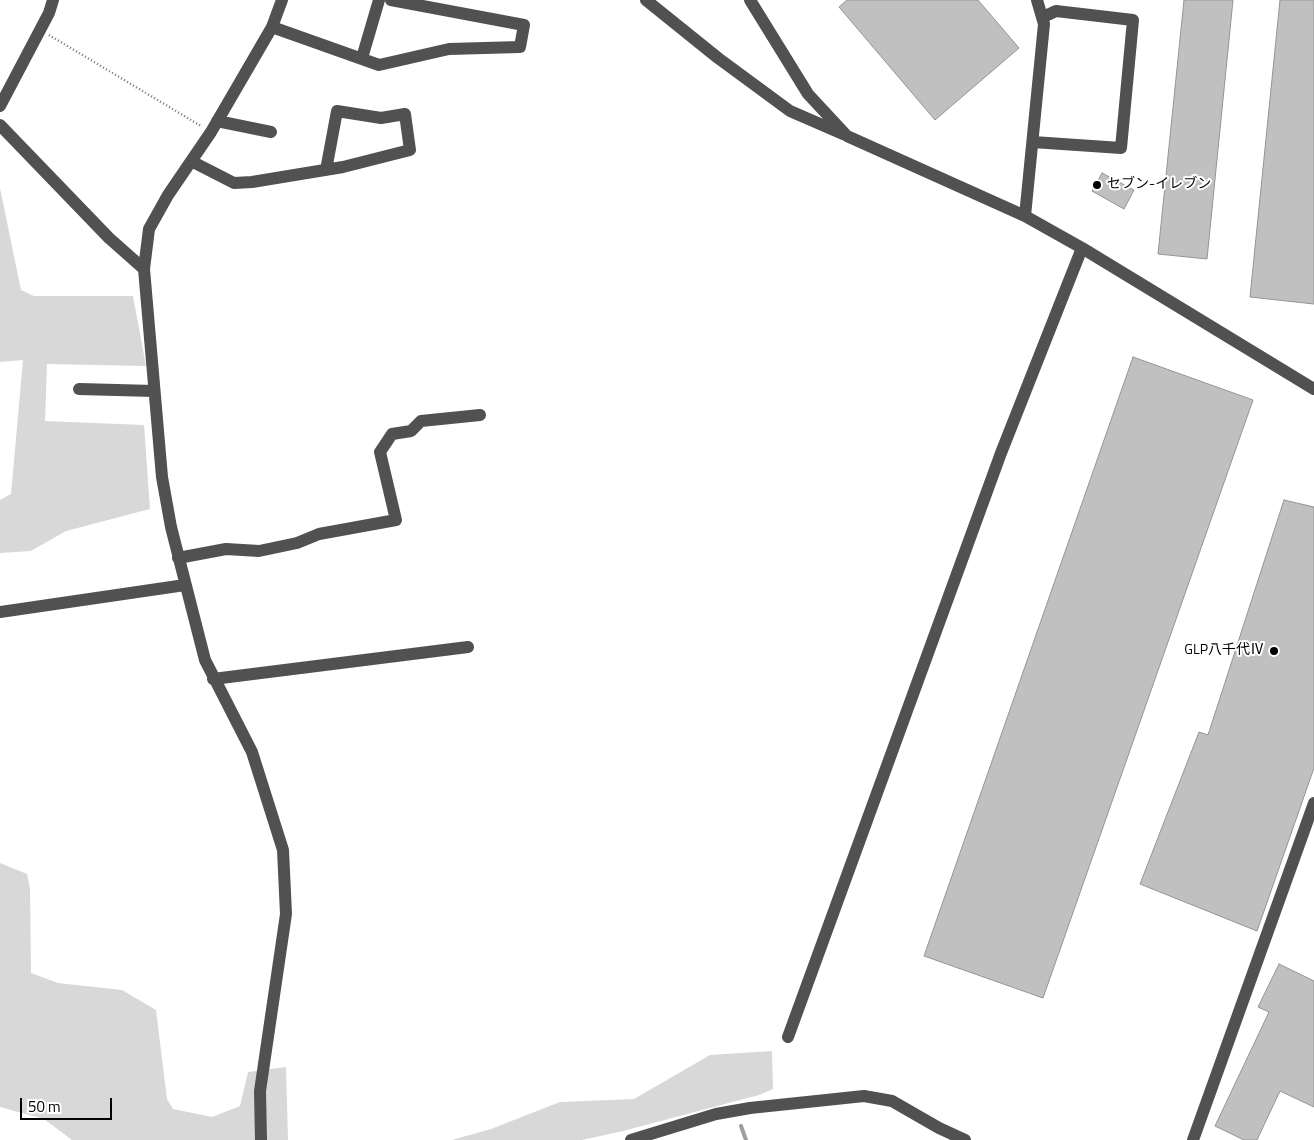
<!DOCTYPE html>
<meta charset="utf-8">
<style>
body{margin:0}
#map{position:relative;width:1314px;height:1140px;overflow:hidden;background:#fff;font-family:"Titillium Web",sans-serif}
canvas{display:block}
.scale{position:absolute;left:20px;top:1098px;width:92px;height:22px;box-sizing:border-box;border:2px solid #000;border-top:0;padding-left:6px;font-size:15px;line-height:18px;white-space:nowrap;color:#000;-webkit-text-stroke:4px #fff;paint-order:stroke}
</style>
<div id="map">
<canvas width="1314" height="1140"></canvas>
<div class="scale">50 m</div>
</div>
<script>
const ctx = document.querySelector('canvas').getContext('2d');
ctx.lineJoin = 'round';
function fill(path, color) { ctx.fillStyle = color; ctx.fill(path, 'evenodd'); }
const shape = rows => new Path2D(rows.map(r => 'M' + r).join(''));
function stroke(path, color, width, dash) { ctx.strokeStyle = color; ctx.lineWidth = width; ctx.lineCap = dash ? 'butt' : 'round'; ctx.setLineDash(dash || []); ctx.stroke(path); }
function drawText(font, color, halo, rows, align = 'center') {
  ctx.font = font + ' "Titillium Web","Noto Sans JP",sans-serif'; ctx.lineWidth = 4; ctx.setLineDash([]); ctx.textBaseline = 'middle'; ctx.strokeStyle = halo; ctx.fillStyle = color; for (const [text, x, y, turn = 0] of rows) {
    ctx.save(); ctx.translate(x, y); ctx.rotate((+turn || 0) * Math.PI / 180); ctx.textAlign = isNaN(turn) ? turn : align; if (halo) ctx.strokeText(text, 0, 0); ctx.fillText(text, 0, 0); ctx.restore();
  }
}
const green = shape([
 [0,188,21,290,34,296,133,296,146,366,47,364,45,421,144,425,150,509,66,531,31,551,0,553,0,500,11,494,23,360,0,362],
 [0,863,27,874,30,888,31,973,58,983,122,990,156,1010,167,1099,173,1109,212,1117,240,1106,248,1072,286,1067,288,1140,72,1140,44,1119,0,1107],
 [772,1051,773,1089,759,1095,623,1131,582,1140,452,1140,491,1129,560,1102,634,1099,710,1055]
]);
const stream = shape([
 [741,1126,746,1140]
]);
const building = shape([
 [847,0,978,0,1019,48,935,120,839,7,847,0],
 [1184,0,1233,0,1207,259,1158,254,1184,0],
 [1280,0,1314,0,1314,304,1250,297,1280,0],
 [1102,173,1134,190,1124,209,1092,191,1102,173],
 [1133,357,1253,400,1043,998,924,956,1133,357],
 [1284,500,1314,507,1314,768,1257,931,1140,884,1199,732,1208,735,1284,500],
 [1279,964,1314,981,1314,1107,1280,1091,1257,1140,1244,1140,1215,1126,1269,1012,1258,1007,1279,964]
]);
const path = shape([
 [49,35,201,126]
]);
const minor = shape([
 [646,0,718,58,790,111,843,134],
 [750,0,808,94,847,136,1025,216,1082,248,1314,389],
 [272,27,379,65,449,49,520,47,524,25,391,0],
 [362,58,379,0],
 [0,106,49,13,53,0],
 [217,121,271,132],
 [0,125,109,238,144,269],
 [1033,142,1121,148,1133,20,1056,11,1043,17],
 [191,161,234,183,252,182,343,167,410,150,405,114,381,118,337,111,326,170],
 [1025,216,1044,24,1037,0],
 [79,389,154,391],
 [178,558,226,549,259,551,297,543,319,534,396,520,380,452,392,434,411,431,421,421,480,415],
 [0,612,185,585],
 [213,679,468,647],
 [788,1037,1001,453,1082,248],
 [261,1140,260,1091,286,914,283,850,252,752,205,660,171,527,162,477,144,269,149,229,168,195,211,132,272,27,282,0],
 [631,1140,716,1114,750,1108,864,1096,892,1101,939,1128,965,1140],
 [1193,1140,1314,803]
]);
const markers = [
 [1097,185,5,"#000"],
 [1274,651,5,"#000"]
];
const poiNames = [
 ["セブン-イレブン",1107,185],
 ["GLP八千代Ⅳ",1264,651,"right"]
];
fill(green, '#d8d8d8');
stroke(stream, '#9f9f9f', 4);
fill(building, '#c0c0c0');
stroke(building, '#959595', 1);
stroke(path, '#737373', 2.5, [1, 2.5]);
stroke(minor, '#515151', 12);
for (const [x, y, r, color] of markers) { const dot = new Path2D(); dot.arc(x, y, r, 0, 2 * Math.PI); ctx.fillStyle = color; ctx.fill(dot); stroke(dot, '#fff', 2); }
drawText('14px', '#000', '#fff', poiNames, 'left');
</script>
